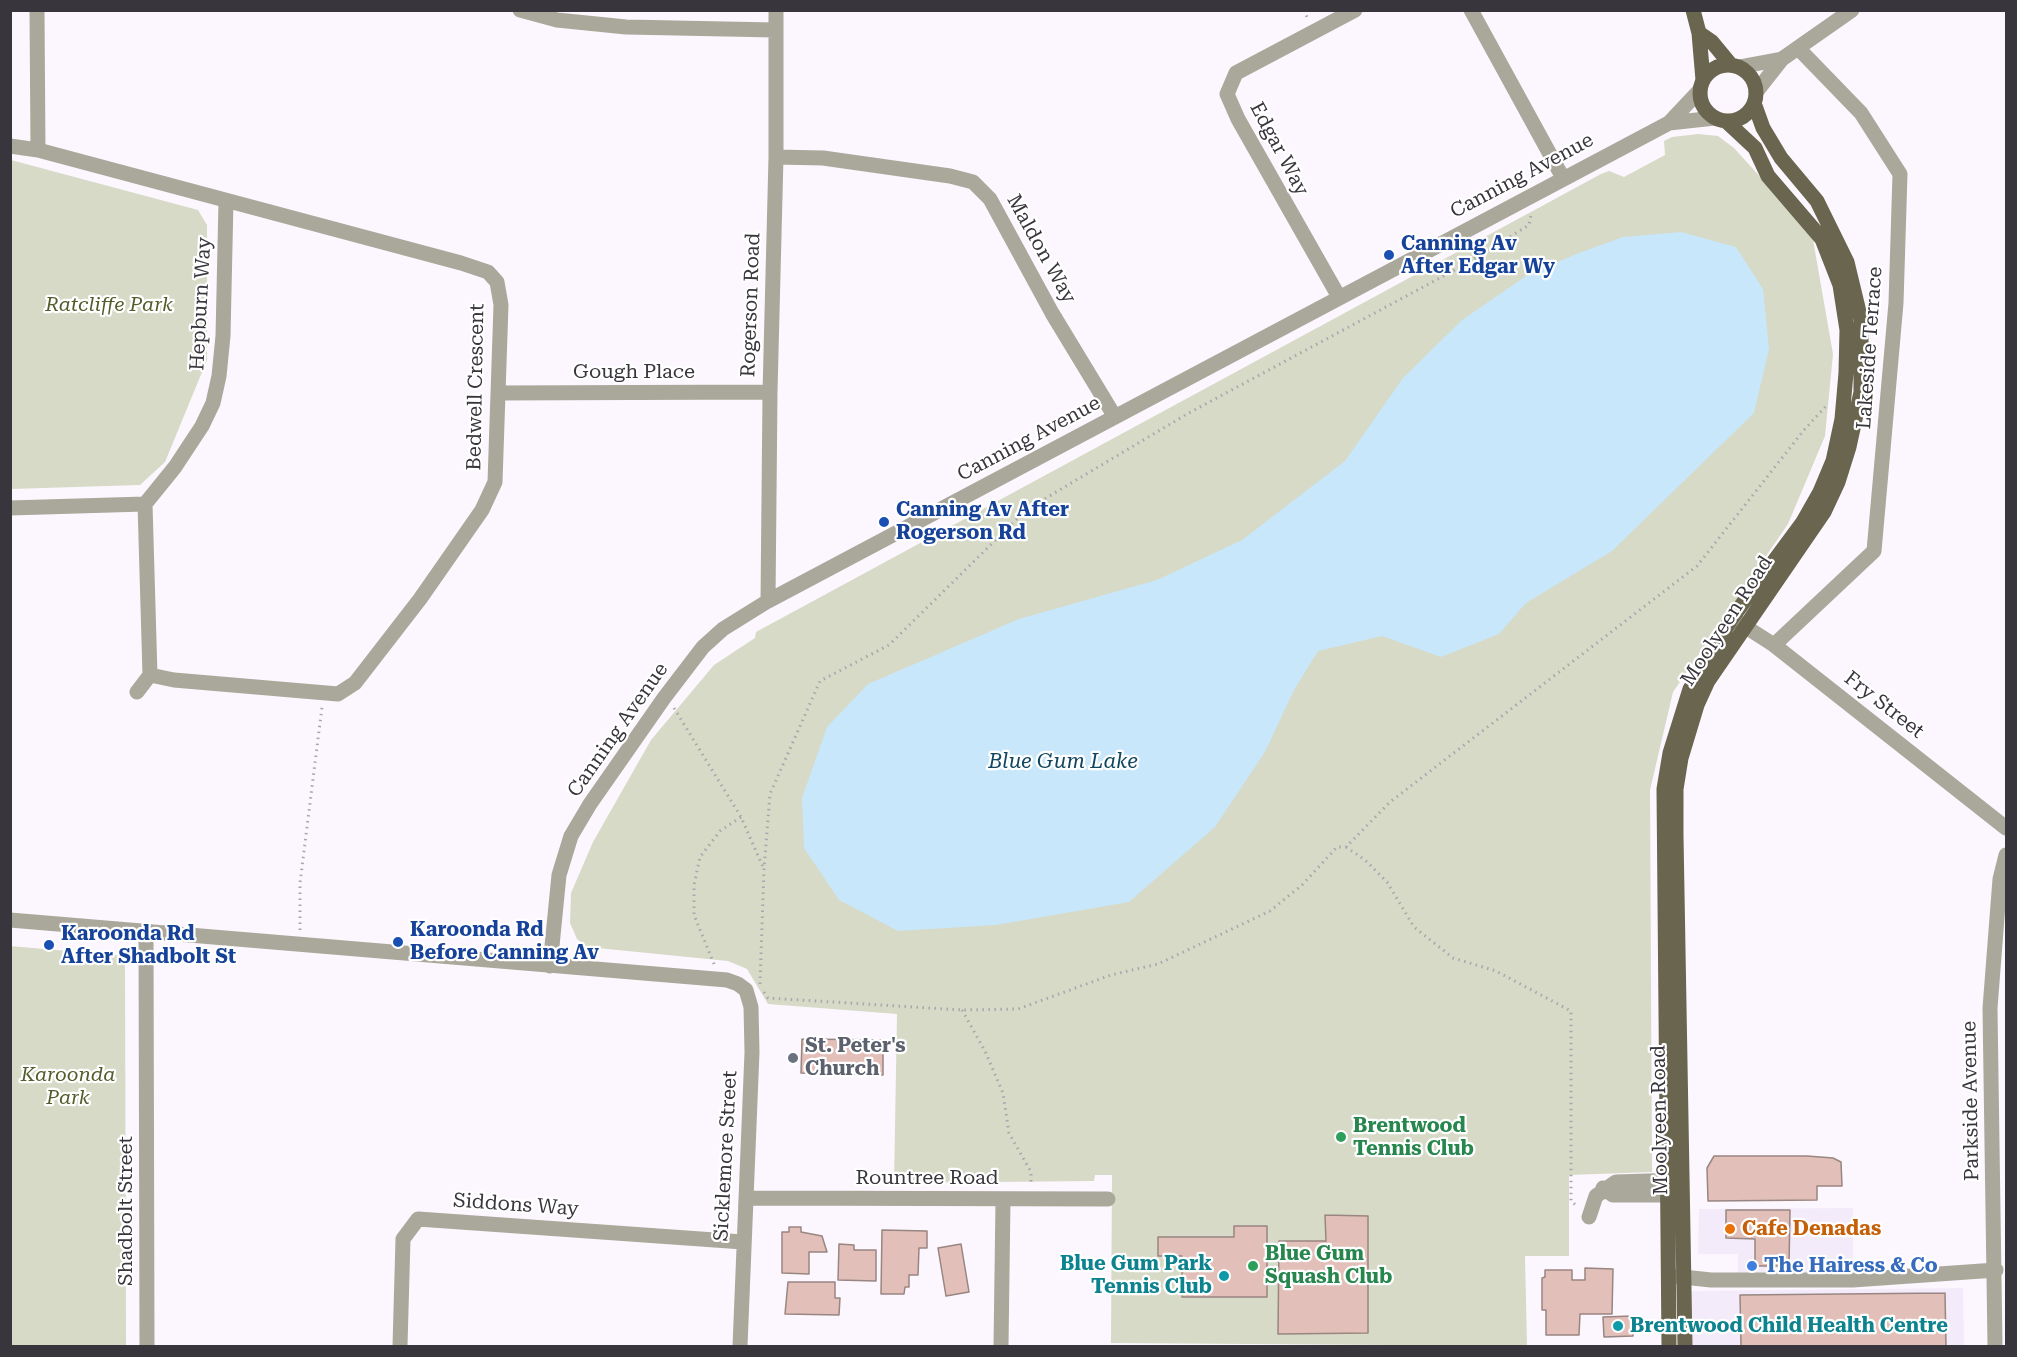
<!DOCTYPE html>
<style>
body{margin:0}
#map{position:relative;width:2017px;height:1357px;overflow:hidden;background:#fcf7fe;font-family:"Roboto Serif",serif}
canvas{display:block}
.frame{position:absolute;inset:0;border:12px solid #39353c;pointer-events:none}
</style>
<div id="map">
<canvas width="2017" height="1357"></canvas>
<div class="frame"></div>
</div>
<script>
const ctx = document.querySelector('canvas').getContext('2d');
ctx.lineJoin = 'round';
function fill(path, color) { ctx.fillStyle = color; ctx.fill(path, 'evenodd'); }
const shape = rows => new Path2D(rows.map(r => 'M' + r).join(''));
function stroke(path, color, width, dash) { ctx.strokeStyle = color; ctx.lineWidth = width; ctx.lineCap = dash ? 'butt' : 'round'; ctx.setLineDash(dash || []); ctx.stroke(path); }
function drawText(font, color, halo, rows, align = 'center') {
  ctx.font = font + ' "Roboto Serif",serif'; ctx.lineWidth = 4.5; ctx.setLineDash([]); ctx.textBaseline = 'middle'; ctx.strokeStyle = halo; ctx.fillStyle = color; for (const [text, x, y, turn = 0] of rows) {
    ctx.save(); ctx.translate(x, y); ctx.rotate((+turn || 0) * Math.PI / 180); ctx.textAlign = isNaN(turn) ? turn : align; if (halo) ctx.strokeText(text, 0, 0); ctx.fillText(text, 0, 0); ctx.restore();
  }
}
const built = shape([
 [1853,1208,1853,1283,1738,1284,1738,1254,1698,1254,1699,1209],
 [1963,1288,1964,1346,1690,1346,1690,1291]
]);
const green = shape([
 [1698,134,1718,136,1734,148,1812,234,1833,354,1825,436,1788,524,1673,692,1650,790,1652,1172,1569,1175,1569,1256,1525,1256,1527,1346,1111,1343,1112,1175,1095,1175,1094,1181,894,1183,897,1014,768,1004,747,969,728,961,587,947,577,939,570,923,571,893,593,842,651,740,714,665,755,638,756,632,1601,174,1609,171,1624,177,1665,155,1664,141,1672,137],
 [11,160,198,210,207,225,207,360,165,462,140,485,11,489],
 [10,946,125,956,126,1346,11,1346]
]);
const water = shape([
 [1681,232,1736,247,1763,289,1769,349,1754,413,1612,551,1526,603,1499,634,1441,657,1382,636,1318,651,1294,690,1265,752,1215,827,1129,902,996,925,898,931,839,900,804,848,802,798,827,727,868,684,1019,619,1157,580,1242,540,1345,461,1403,378,1462,320,1529,274,1579,253,1623,237]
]);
const building = shape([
 [802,1039,883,1040,883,1075,801,1073,802,1039],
 [1714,1156,1807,1156,1833,1158,1841,1162,1842,1186,1817,1186,1817,1200,1708,1201,1707,1168,1714,1156],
 [1726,1210,1790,1210,1789,1266,1755,1266,1755,1239,1726,1238,1726,1210],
 [1325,1215,1368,1216,1368,1333,1278,1334,1279,1241,1326,1241,1325,1215],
 [1234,1226,1267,1226,1267,1297,1182,1297,1182,1256,1158,1256,1158,1237,1234,1237,1234,1226],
 [789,1227,801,1227,801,1232,822,1236,827,1252,809,1252,809,1274,782,1273,782,1232,789,1232,789,1227],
 [882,1230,927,1231,927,1248,919,1248,918,1275,909,1275,909,1287,905,1287,904,1294,881,1294,882,1230],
 [839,1244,854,1245,854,1250,876,1250,876,1281,838,1280,839,1244],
 [961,1244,969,1292,946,1296,938,1248,961,1244],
 [1585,1268,1613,1269,1612,1314,1580,1314,1579,1335,1546,1335,1546,1310,1542,1310,1542,1278,1545,1277,1545,1270,1572,1270,1572,1280,1585,1280,1585,1268],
 [788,1282,835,1282,835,1298,840,1298,839,1315,785,1314,788,1282],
 [1945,1293,1946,1346,1741,1346,1740,1295,1945,1293],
 [1633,1316,1633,1336,1604,1337,1603,1317,1633,1316]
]);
const path = shape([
 [1304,10,1307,17],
 [674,708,741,817,763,867],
 [1346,847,1365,860,1387,882,1414,927,1453,958,1496,971,1571,1011,1571,1201,1577,1206],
 [300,930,300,883,322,707],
 [714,964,694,915,694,885,700,857,720,831,741,817],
 [760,984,764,869,770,794,820,681,889,645,1026,510,1187,414,1464,265,1529,225,1531,215],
 [764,992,768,998,962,1010,1018,1009,1111,975,1158,964,1270,911,1302,885,1337,847,1346,847,1390,802,1697,566,1804,430,1826,406],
 [962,1010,985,1051,1003,1093,1009,1133,1031,1172,1031,1184]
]);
const minor = shape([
 [37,10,38,150],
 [520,10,557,20,626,27,775,30],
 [1471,10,1563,178],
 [1739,67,1782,59],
 [1756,92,1782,59,1852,10],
 [1669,123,1715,118],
 [10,146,38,150,461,263,488,272,497,282,501,305,495,482,482,510,420,599,355,683,338,694,174,680,150,675,145,504],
 [776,157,823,158,950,176,973,182,990,199,1052,313,1115,417],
 [1339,297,1238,119,1227,94,1236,73,1355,10],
 [499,393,770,392],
 [10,508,145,504,175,467,202,426,213,403,219,376,223,336,226,201],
 [768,601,770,392,776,157,776,10],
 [1735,620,1774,645,2006,828],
 [1774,645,1874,551,1896,303,1900,174,1861,113,1798,48],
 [137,692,150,675],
 [10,920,727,980,738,984,746,990,751,1007,752,1052,740,1346],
 [146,931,147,1346],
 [550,966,559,875,571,836,590,804,664,698,703,647,723,629,768,601,1669,123,1700,90],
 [1603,1188,1613,1195,1680,1195],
 [746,1198,1108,1199],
 [1589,1217,1596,1196,1616,1182,1679,1180],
 [1673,1276,1711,1280,1853,1280,1996,1270],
 [400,1346,403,1239,418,1219,743,1242],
 [1001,1346,1003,1200],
 [1995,1346,1990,1008,2000,879,2006,855]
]);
const major = shape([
 [1693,10,1699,33,1703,80],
 [1699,33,1712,42,1731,65],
 '1700 93a28 28 0 1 1 56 0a28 28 0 1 1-56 0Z',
 [1669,1346,1664,789,1670,753,1690,689,1732,618,1803,522,1820,492,1833,461,1842,419,1846,373,1847,330,1840,285,1822,239,1768,176,1755,148,1726,121],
 [1685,1346,1676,836,1676,789,1681,758,1697,705,1708,681,1824,512,1838,482,1849,447,1861,392,1861,320,1847,262,1817,201,1781,158,1763,128,1754,103]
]);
const markers = [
 [1389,255,6,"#1a4fb4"],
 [884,522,6,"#1a4fb4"],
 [398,942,6,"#1a4fb4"],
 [49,945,6,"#1a4fb4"],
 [793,1058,6,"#6b7280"],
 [1341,1137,6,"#2e9e5b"],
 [1730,1229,6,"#e8710a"],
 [1253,1266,6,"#2e9e5b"],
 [1752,1266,6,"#3f7fe0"],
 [1224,1276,6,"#0f9aa8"],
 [1618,1326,6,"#0f9aa8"]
];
const streetNames = [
 ["Edgar Way",1279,149,62],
 ["Canning Avenue",1522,176,-28],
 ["Maldon Way",1041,249,61],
 ["Hepburn Way",201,304,-87],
 ["Rogerson Road",751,305,-88],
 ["Lakeside Terrace",1870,348,-86],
 ["Gough Place",634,372],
 ["Bedwell Crescent",476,387,-89],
 ["Canning Avenue",1029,439,-28],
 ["Moolyeen Road",1727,621,-57],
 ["Fry Street",1884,705,38],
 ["Canning Avenue",618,730,-55],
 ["Parkside Avenue",1971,1101,-91],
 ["Moolyeen Road",1660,1120,-91],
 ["Sicklemore Street",726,1156,-87],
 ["Rountree Road",927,1178],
 ["Siddons Way",516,1205,4],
 ["Shadbolt Street",126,1211,-90]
];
const transitNames = [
 ["Canning Av",1401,244],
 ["After Edgar Wy",1401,267],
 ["Canning Av After",896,510],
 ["Rogerson Rd",896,533],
 ["Karoonda Rd",410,930],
 ["Before Canning Av",410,953],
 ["Karoonda Rd",61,934],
 ["After Shadbolt St",61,957]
];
const parkNames = [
 ["Ratcliffe Park",109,305],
 ["Karoonda",68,1075],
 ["Park",68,1098]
];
const worshipNames = [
 ["St. Peter's",805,1046],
 ["Church",805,1069]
];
const leisureNames = [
 ["Brentwood",1353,1126],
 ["Tennis Club",1353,1149],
 ["Blue Gum",1265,1254],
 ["Squash Club",1265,1277]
];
const foodNames = [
 ["Cafe Denadas",1742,1229]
];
const cultureNames = [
 ["Blue Gum Park",1212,1264],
 ["Tennis Club",1212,1287],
 ["Brentwood Child Health Centre",1630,1326,"left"]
];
const shopNames = [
 ["The Hairess & Co",1764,1266]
];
const waterNames = [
 ["Blue Gum Lake",1063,762]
];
fill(built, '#f3ebf9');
fill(green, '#d6dac6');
fill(water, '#c9e7fa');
fill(building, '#e2c0b9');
stroke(building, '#998581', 1.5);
stroke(path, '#aaa6ad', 3, [1.5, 4.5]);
stroke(minor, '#aaa89b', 15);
stroke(major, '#69654f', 15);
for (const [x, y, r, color] of markers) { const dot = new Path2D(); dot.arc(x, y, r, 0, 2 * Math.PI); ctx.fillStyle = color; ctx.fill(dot); stroke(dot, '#fff', 2); }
drawText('20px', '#39353c', '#fff', streetNames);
drawText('bold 20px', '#164399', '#fff', transitNames, 'left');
drawText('italic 20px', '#545c2b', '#fff', parkNames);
drawText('bold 20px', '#5b616d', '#fff', worshipNames, 'left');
drawText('bold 20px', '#27864d', '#fff', leisureNames, 'left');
drawText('bold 20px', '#c56008', '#fff', foodNames, 'left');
drawText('bold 20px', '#0d838f', '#fff', cultureNames, 'right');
drawText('bold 20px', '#366cbe', '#fff', shopNames, 'left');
drawText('italic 21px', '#114661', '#fff', waterNames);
</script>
